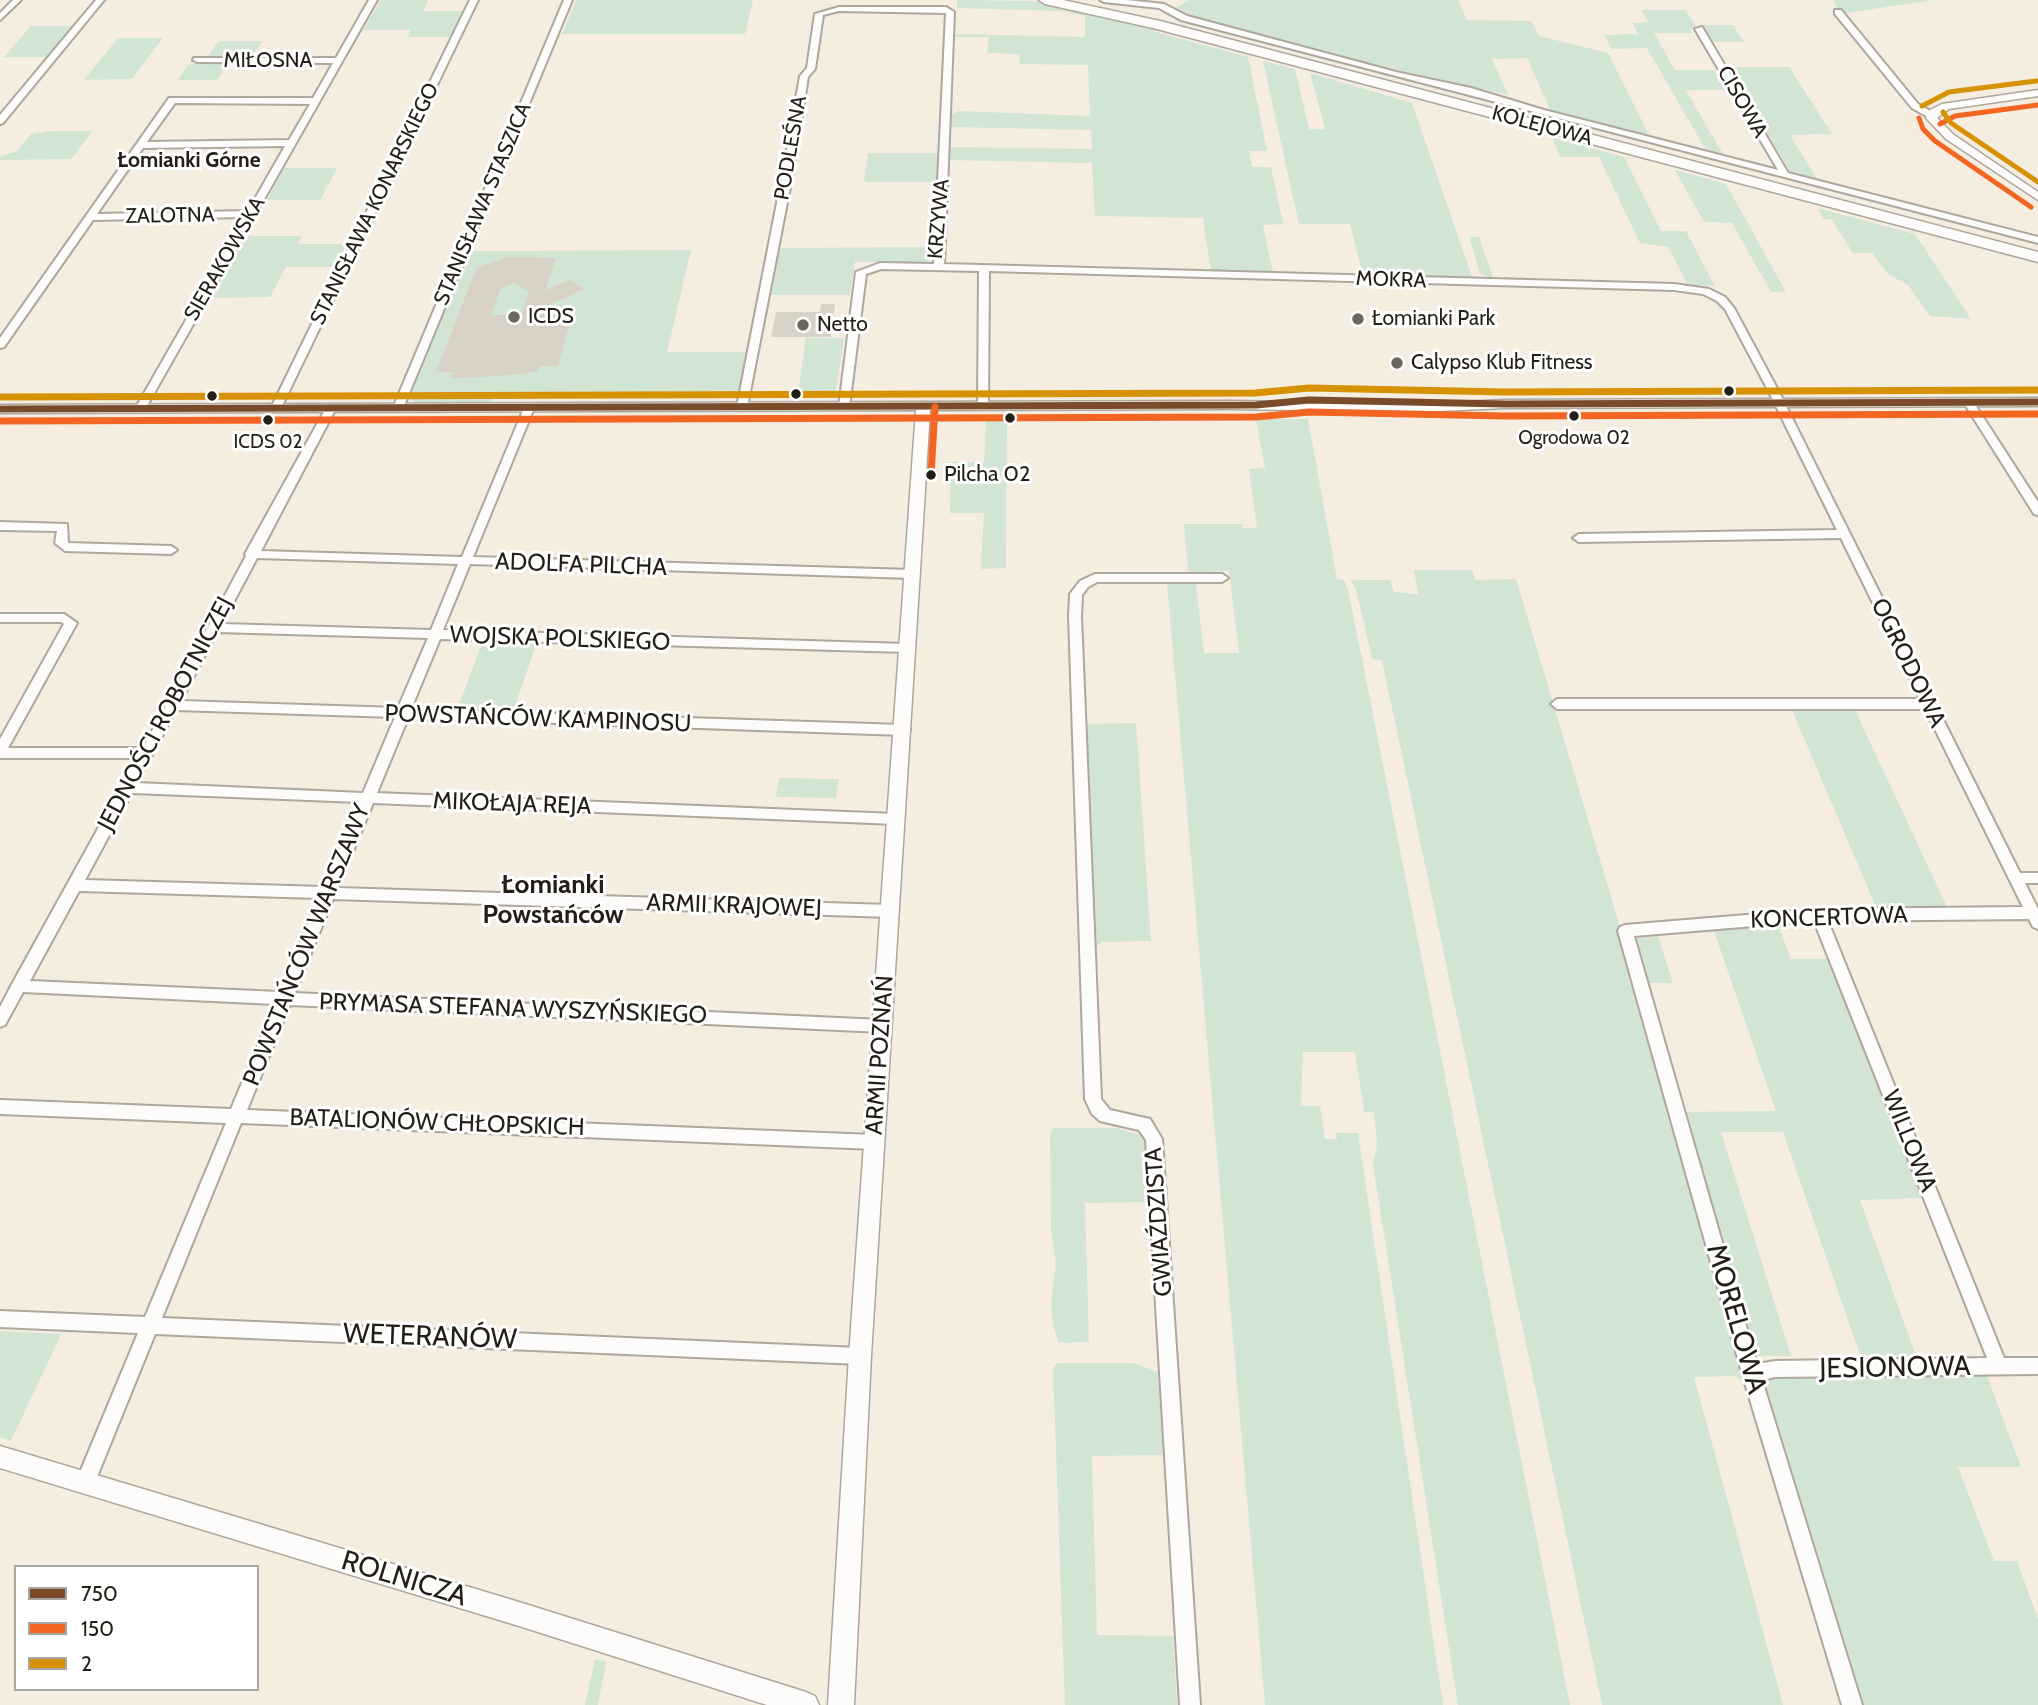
<!DOCTYPE html>
<meta charset="utf-8">
<style>
body{margin:0}
#map{position:relative;width:2038px;height:1705px;overflow:hidden;background:#f5eddf;font-family:Cabin,sans-serif}
canvas{display:block}
.legend{position:absolute;left:14px;top:1565px;width:245px;height:126px;box-sizing:border-box;background:#fff;border:2px solid #a7a5a2;margin:0;padding:9px 12px;list-style:none;font-size:21px;color:#241f16}
.legend li{display:flex;align-items:center;gap:14px;height:35px}
.legend b{width:35px;border:2px solid #a7a5a2}
</style>
<div id="map">
<canvas width="2038" height="1705"></canvas>
<ul class="legend">
<li><b style="height:9px;background:#7a4b2a"></b>750</li>
<li><b style="height:9px;background:#f26522"></b>150</li>
<li><b style="height:9px;background:#d79203"></b>2</li>
</ul>
</div>
<script>
const ctx = document.querySelector('canvas').getContext('2d');
ctx.lineJoin = 'round';
function fill(path, color) { ctx.fillStyle = color; ctx.fill(path, 'evenodd'); }
const shape = rows => new Path2D(rows.map(r => 'M' + r).join(''));
function stroke(path, color, width, dash) { ctx.strokeStyle = color; ctx.lineWidth = width; ctx.lineCap = dash ? 'butt' : 'round'; ctx.setLineDash(dash || []); ctx.stroke(path); }
function drawText(font, color, halo, rows, align = 'center') {
  ctx.font = font + ' Cabin,sans-serif'; ctx.lineWidth = 6; ctx.setLineDash([]); ctx.textBaseline = 'middle'; ctx.strokeStyle = halo; ctx.fillStyle = color; for (const [text, x, y, turn = 0] of rows) {
    ctx.save(); ctx.translate(x, y); ctx.rotate((+turn || 0) * Math.PI / 180); ctx.textAlign = isNaN(turn) ? turn : align; if (halo) ctx.strokeText(text, 0, 0); ctx.fillText(text, 0, 0); ctx.restore();
  }
}
const green = shape([
 [381,0,428,0,423,11,464,11,451,37,408,37,410,30,363,30],
 [576,0,753,0,745,34,562,34],
 [957,0,1037,1,1155,27,1153,31,1248,57,1267,151,1249,151,1252,167,1271,167,1283,224,1263,225,1273,273,1211,271,1203,218,1095,216,1092,163,949,160,950,147,1092,149,1091,130,951,127,952,114,959,111,1090,116,1088,65,1019,64,1020,54,987,53,989,37,955,37,955,34,1085,37,1085,16,1062,11,957,8],
 [1190,0,1458,0,1467,20,1531,21,1539,36,1608,53,1648,133,1643,135,1551,112,1527,58,1492,59,1508,95,1338,56,1181,15,1172,10],
 [1833,0,1932,0,1841,14],
 [1641,10,1686,10,1696,27,1691,30,1692,33,1654,33,1675,70,1714,70,1727,90,1686,90,1724,156,1707,152,1647,48,1612,49,1604,35,1638,34,1632,23,1648,22],
 [1702,25,1733,25,1744,42,1712,42],
 [31,26,75,26,49,57,4,57],
 [118,38,163,38,132,79,84,80],
 [219,41,263,41,251,58,207,57],
 [1263,61,1295,69,1309,129,1325,129,1310,73,1412,103,1472,277,1363,276,1350,224,1299,224],
 [204,62,229,62,217,80,178,80,188,65],
 [1727,67,1789,67,1832,134,1790,135,1819,182,1792,174],
 [49,131,93,131,71,159,0,160,0,156,16,152,31,134],
 [1552,137,1624,157,1661,231,1686,231,1715,286,1688,285,1668,247,1640,243,1599,157,1560,157],
 [868,153,939,153,937,182,864,182],
 [284,168,337,168,320,200,267,200],
 [1675,170,1726,184,1786,292,1771,292,1732,223,1704,222],
 [1817,208,1915,234,1971,319,1930,316,1908,285,1888,274,1872,253,1853,253,1831,219,1824,219],
 [247,236,302,236,298,244,347,244,335,267,286,267,270,297,212,298],
 [1469,237,1479,237,1494,280,1480,273],
 [933,247,933,259,927,262,855,262,850,295,771,295,779,248],
 [691,250,667,352,749,352,739,392,409,394,468,251],
 [806,338,844,338,836,392,798,393],
 [408,397,493,397,492,401,486,403,416,403],
 [1256,419,1308,419,1337,579,1344,580,1348,590,1362,659,1570,1705,1458,1705,1373,1164,1377,1144,1374,1112,1364,1112,1355,1052,1303,1052,1301,1106,1320,1106,1325,1139,1337,1139,1336,1133,1358,1133,1443,1705,1265,1705,1167,583,1196,583,1204,653,1239,653,1229,571,1188,573,1184,524,1243,524,1242,528,1257,528,1249,469,1265,468],
 [986,420,1007,420,1006,568,981,569,984,513,950,513,951,462,984,462],
 [1414,570,1472,570,1476,580,1516,579,1624,940,1752,1389,1735,1376,1694,1377,1783,1705,1602,1705,1382,660,1372,659,1357,593,1351,580,1390,580,1394,592,1418,594],
 [483,640,537,642,514,709,458,708],
 [1792,710,1855,710,1947,907,1876,907],
 [1136,723,1151,941,1103,942,1095,947,1087,724],
 [779,778,839,779,836,798,776,797],
 [1778,925,1791,959,1828,959,1928,1198,1860,1200,1916,1356,1860,1355,1783,1132,1721,1132,1791,1356,1752,1356,1679,1112,1776,1111,1714,931],
 [1658,936,1673,983,1643,983,1632,939],
 [1053,1128,1117,1128,1140,1135,1145,1141,1148,1202,1085,1203,1089,1342,1059,1343,1053,1326,1051,1304,1056,1263,1051,1229,1050,1135],
 [0,1331,61,1334,11,1441,0,1437],
 [1057,1363,1133,1363,1158,1372,1163,1455,1092,1456,1097,1635,1173,1636,1177,1705,1065,1705,1053,1367],
 [1761,1376,1987,1376,2021,1467,1958,1467,1994,1561,2017,1561,2038,1619,2038,1705,1859,1705],
 [595,1659,606,1662,598,1705,585,1705]
]);
const building = shape([
 [507,257,556,258,545,290,570,280,584,289,528,315,572,315,558,366,539,366,538,371,528,373,485,377,450,378,453,372,436,372,475,272,479,267],
 [515,283,529,292,522,315,491,315,500,289],
 [821,304,835,304,831,337,771,337,776,312,820,312]
]);
const minor = shape([
 [13,0,21,0,0,20,0,13,13,0],
 [96,0,104,0,3,123,0,124,0,115,96,0],
 [369,0,377,0,144,411,136,411,135,409,245,217,93,220,4,347,0,348,0,338,169,98,313,98,333,63,197,62,193,60,194,58,336,58,369,0],
 [175,103,310,104,289,140,147,142,175,103],
 [285,146,248,211,97,214,143,148,285,146],
 [470,0,478,0,281,408,280,410,272,410,271,408,470,0],
 [564,0,572,0,403,408,402,410,394,410,393,408,564,0],
 [1100,0,1127,0,1164,4,1187,16,1396,72,1471,88,1544,110,1778,170,1695,29,1702,27,1788,173,2038,237,2038,243,1181,20,1159,8,1104,2,1100,0],
 [839,7,946,7,954,12,944,264,1674,284,1709,289,1725,297,1734,308,1779,392,2020,873,2038,873,2038,883,2025,883,2038,909,2038,929,2033,927,2029,919,1828,921,2004,1358,2038,1358,2038,1374,1775,1377,1762,1380,1862,1705,1842,1705,1742,1373,1618,931,1620,927,1625,925,1819,909,2023,907,1925,709,1557,709,1551,704,1557,699,1920,699,1841,538,1579,542,1573,538,1579,534,1837,530,1769,392,1725,309,1717,301,1703,294,1674,290,989,271,988,406,983,409,978,406,979,271,881,269,866,274,849,407,844,410,840,409,839,407,856,272,880,263,934,264,946,13,839,11,823,15,815,69,808,77,794,167,747,407,742,410,738,409,737,407,784,167,800,76,807,68,815,14,839,7],
 [1814,921,1987,1358,1775,1361,1757,1364,1634,936,1814,921],
 [1835,10,1841,10,1918,104,1934,113,1934,117,1928,117,1912,108,1835,14,1835,10],
 [1969,400,1974,403,2038,502,2038,515,2034,514,1964,403,1969,400],
 [331,405,336,408,261,551,462,557,524,408,529,405,534,408,473,557,912,570,918,574,912,578,470,564,443,630,907,644,913,648,907,652,440,639,411,709,903,725,910,730,903,735,408,718,377,793,896,814,903,819,896,824,373,803,338,888,890,905,895,907,897,911,895,915,890,917,333,899,295,993,882,1020,887,1022,890,1026,887,1030,882,1032,290,1005,247,1110,874,1135,880,1137,882,1142,880,1147,874,1149,241,1123,162,1318,860,1348,866,1350,869,1356,866,1362,860,1364,155,1334,92,1489,85,1491,78,1489,76,1482,138,1333,0,1327,0,1311,145,1317,226,1123,0,1114,0,1100,231,1109,275,1004,23,992,5,1025,0,1027,0,1007,11,986,137,758,0,758,0,739,64,624,61,622,0,622,0,614,64,614,77,623,8,748,143,748,246,556,245,554,326,408,331,405],
 [257,558,458,564,431,630,222,624,257,558],
 [217,632,428,638,398,708,181,701,217,632],
 [176,710,395,717,363,793,137,783,176,710],
 [132,793,359,802,324,887,85,880,132,793],
 [79,891,319,898,280,992,30,981,79,891],
 [0,522,67,524,68,543,171,546,177,550,171,554,65,551,55,543,57,531,0,530,0,522],
 [1095,574,1222,574,1228,578,1222,582,1097,582,1088,587,1082,595,1081,616,1101,1099,1110,1110,1150,1119,1162,1139,1200,1705,1180,1705,1146,1140,1139,1130,1100,1121,1092,1114,1085,1099,1069,616,1070,594,1080,581,1095,574]
]);
const tertiary = shape([
 [2038,90,2038,96,1949,109,1937,118,1954,135,2038,192,2038,200,1946,139,1926,118,1930,110,1942,104,2038,90],
 [2038,398,2038,406,1505,408,1418,412,1231,409,930,410,871,1356,854,1705,828,1705,849,1356,916,410,0,413,0,405,1231,401,1418,404,1505,400,2038,398],
 [0,1446,519,1602,806,1692,815,1696,819,1705,767,1705,519,1626,0,1468,0,1446]
]);
const trunk = shape([
 [1039,0,1063,0,1160,21,2038,252,2038,262,1153,28,1045,4,1039,0]
]);
const bus1 = shape([
 [0,409,1256,405,1309,400,1505,404,2038,402]
]);
const bus2Far1 = shape([
 [1919,118,1923,129,1935,141,2031,207],
 [1940,124,1955,116,2038,105]
]);
const bus2 = shape([
 [0,421,1256,417,1309,412,1505,416,2038,414],
 [931,475,935,407]
]);
const bus3Far1 = shape([
 [1922,106,1949,92,2036,81],
 [1943,112,1951,123,2038,182]
]);
const bus3 = shape([
 [0,397,1255,393,1309,388,1505,392,2038,390]
]);
const markers = [
 [514,317,7,"#6d675c"],
 [1358,319,7,"#6d675c"],
 [803,325,7,"#6d675c"],
 [1397,363,7,"#6d675c"],
 [1729,391,6,"#241f16"],
 [796,394,6,"#241f16"],
 [212,396,6,"#241f16"],
 [1574,416,6,"#241f16"],
 [1010,418,6,"#241f16"],
 [268,420,6,"#241f16"],
 [931,475,6,"#241f16"]
];
const farBusnames = [
 ["Ogrodowa 02",1574,438],
 ["ICDS 02",268,442]
];
const farStreetnames = [
 ["MIŁOSNA",268,61],
 ["CISOWA",1742,102,60],
 ["KOLEJOWA",1542,126,15],
 ["PODLEŚNA",791,148,-80],
 ["STANISŁAWA KONARSKIEGO",375,204,-64],
 ["STANISŁAWA STASZICA",483,204,-67],
 ["ZALOTNA",170,216,-1],
 ["KRZYWA",939,219,-85],
 ["SIERAKOWSKA",225,259,-60],
 ["MOKRA",1391,280,2]
];
const farNeighbourhoodnames = [
 ["Łomianki Górne",189,161]
];
const farPoinames = [
 ["ICDS",528,317],
 ["Łomianki Park",1372,319],
 ["Netto",817,325],
 ["Calypso Klub Fitness",1411,363]
];
const busNames = [
 ["Pilcha 02",944,475]
];
const streetNames = [
 ["ADOLFA PILCHA",581,565,2],
 ["WOJSKA POLSKIEGO",560,639,2],
 ["OGRODOWA",1908,663,64],
 ["JEDNOŚCI ROBOTNICZEJ",166,714,-62],
 ["POWSTAŃCÓW KAMPINOSU",538,719,2],
 ["MIKOŁAJA REJA",512,804,2],
 ["ARMII KRAJOWEJ",734,906,2],
 ["KONCERTOWA",1829,918,-2],
 ["POWSTAŃCÓW WARSZAWY",307,945,-68],
 ["PRYMASA STEFANA WYSZYŃSKIEGO",513,1009,2],
 ["ARMII POZNAŃ",880,1055,-86],
 ["BATALIONÓW CHŁOPSKICH",437,1123,2],
 ["WILLOWA",1909,1141,68],
 ["GWIAŹDZISTA",1159,1222,-94]
];
const neighbourhoodNames = [
 ["Łomianki",553,885],
 ["Powstańców",553,915]
];
const nearStreetnames = [
 ["MORELOWA",1736,1319,74],
 ["WETERANÓW",430,1337,2],
 ["JESIONOWA",1895,1368,-1],
 ["ROLNICZA",404,1579,17]
];
fill(green, '#d2e5d2');
fill(building, '#d8d2c6');
stroke(minor, '#ada79c', 4);
stroke(tertiary, '#ada79c', 3);
stroke(trunk, '#ada79c', 3);
fill(minor, '#fefcfa');
fill(tertiary, '#fefcfa');
fill(trunk, '#fefcfa');
stroke(bus1, '#7a4b2a', 7);
stroke(bus2Far1, '#f26522', 5);
stroke(bus2, '#f26522', 7);
stroke(bus3Far1, '#d79203', 5);
stroke(bus3, '#d79203', 7);
for (const [x, y, r, color] of markers) { const dot = new Path2D(); dot.arc(x, y, r, 0, 2 * Math.PI); ctx.fillStyle = color; ctx.fill(dot); stroke(dot, '#fff', 2.5); }
drawText('19px', '#241f16', '#fff', farBusnames);
drawText('21px', '#241f16', '#fff', farStreetnames);
drawText('bold 21px', '#241f16', '#fff', farNeighbourhoodnames);
drawText('21px', '#241f16', '#fff', farPoinames, 'left');
drawText('22px', '#241f16', '#fff', busNames, 'left');
drawText('24px', '#241f16', '#fff', streetNames);
drawText('bold 26px', '#241f16', '#fff', neighbourhoodNames);
drawText('28px', '#241f16', '#fff', nearStreetnames);
</script>
